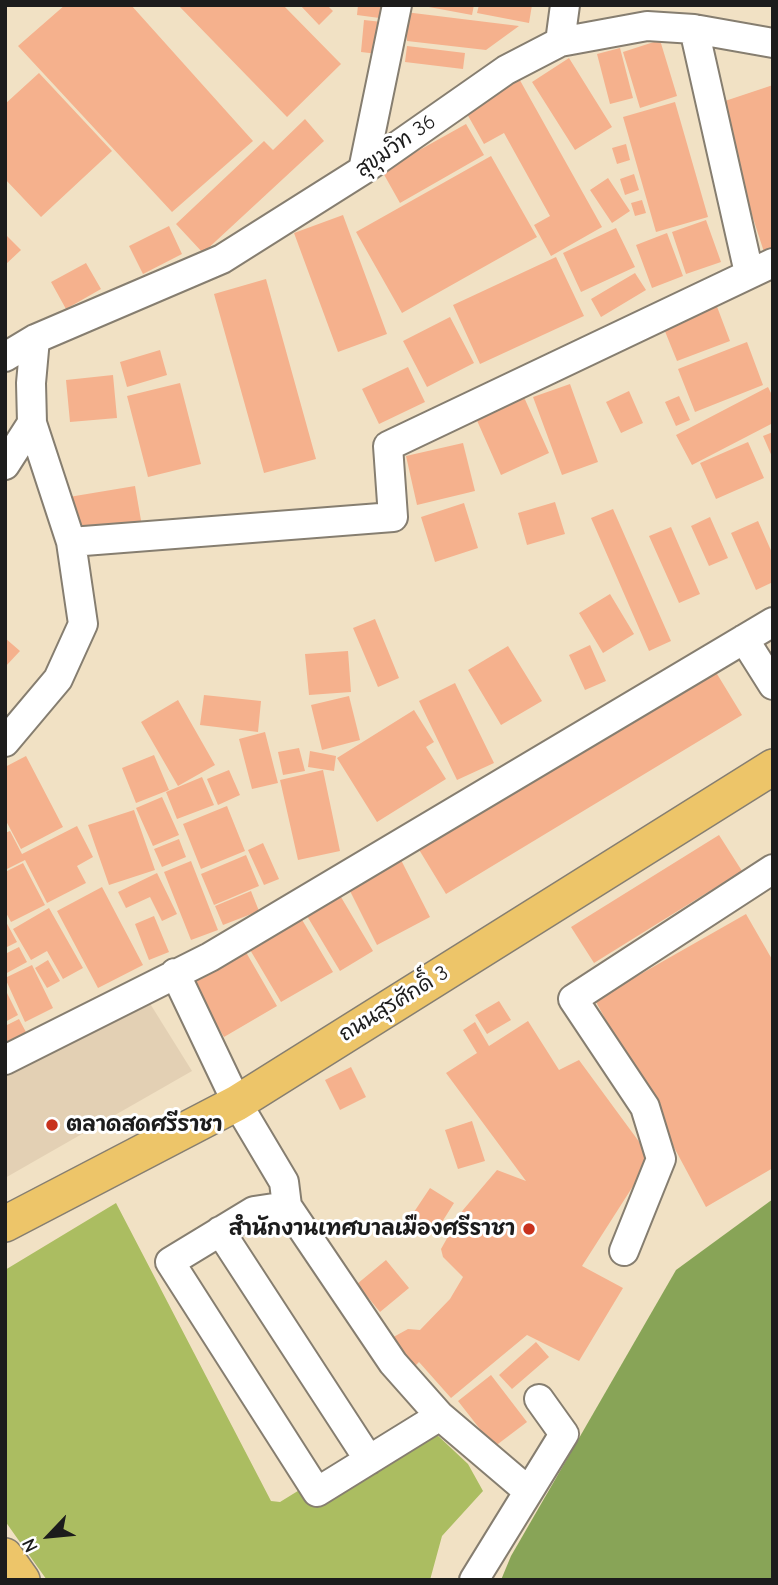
<!DOCTYPE html>
<meta charset="utf-8">
<style>
body{margin:0}
#map{position:relative;width:778px;height:1585px;overflow:hidden;background:#f1e1c4;font-family:"Comic Neue",sans-serif}
canvas{display:block}
.frame{position:absolute;inset:0;border:7px solid #1c1c1c;pointer-events:none}
.north{position:absolute;left:14px;top:1501px;width:70px;height:70px;-webkit-text-stroke:5px #fff;paint-order:stroke;rotate:244deg;font-size:19px;font-weight:700;line-height:28px;text-align:center;color:#1c1c1c}
.north::after{content:'';display:block;margin:auto;width:24px;height:32px;background:#1c1c1c;clip-path:polygon(50% 0,100% 100%,50% 72%,0 100%)}
</style>
<div id="map">
<canvas width="778" height="1585"></canvas>
<div class="frame"></div>
<div class="north">N</div>
</div>
<script>
const ctx = document.querySelector('canvas').getContext('2d');
ctx.lineJoin = 'round';
function fill(path, color) { ctx.fillStyle = color; ctx.fill(path, 'evenodd'); }
const shape = rows => new Path2D(rows.map(r => 'M' + r).join(''));
function stroke(path, color, width, dash) { ctx.strokeStyle = color; ctx.lineWidth = width; ctx.lineCap = dash ? 'butt' : 'round'; ctx.setLineDash(dash || []); ctx.stroke(path); }
function drawText(font, color, halo, rows, align = 'center') {
  ctx.font = font + ' "Comic Neue","Playpen Sans Thai",sans-serif'; ctx.lineWidth = 6; ctx.setLineDash([]); ctx.textBaseline = 'middle'; ctx.strokeStyle = halo; ctx.fillStyle = color; for (const [text, x, y, turn = 0] of rows) {
    ctx.save(); ctx.translate(x, y); ctx.rotate((+turn || 0) * Math.PI / 180); ctx.textAlign = isNaN(turn) ? turn : align; if (halo) ctx.strokeText(text, 0, 0); ctx.fillText(text, 0, 0); ctx.restore();
  }
}
const built = shape([
 [149,1002,192,1071,5,1178,5,1071]
]);
const green = shape([
 [116,1203,271,1501,280,1502,408,1423,434,1432,468,1464,483,1491,442,1536,430,1580,47,1580,44,1576,5,1521,5,1270]
]);
const forest = shape([
 [773,1199,773,1580,501,1580,511,1556,676,1270]
]);
const building = shape([
 [65,5,131,5,253,141,172,212,18,46],
 [178,5,283,5,341,64,287,117],
 [300,5,327,5,333,11,319,25],
 [358,5,389,5,387,19,357,15],
 [418,5,474,5,472,15],
 [479,5,532,5,529,23,477,13],
 [405,12,519,26,486,50,407,41],
 [364,20,382,22,378,54,361,52],
 [660,40,677,96,640,108,623,52],
 [407,46,465,53,463,69,405,62],
 [620,48,633,98,610,104,597,54],
 [569,58,612,127,575,150,532,82],
 [39,73,112,151,41,217,5,179,5,104],
 [517,75,602,227,551,256,534,225,550,216,504,133,484,144,462,105],
 [773,85,773,249,764,252,716,104],
 [675,102,708,217,656,232,623,117],
 [305,119,324,141,203,253,176,224,264,141,273,150],
 [466,124,484,155,400,203,382,171],
 [626,144,630,160,617,164,612,148],
 [491,156,537,237,402,313,356,232],
 [634,174,639,190,625,195,620,179],
 [608,178,630,211,612,223,590,190],
 [642,200,646,213,635,216,631,203],
 [343,215,387,334,338,352,294,233],
 [706,220,721,262,686,274,672,232],
 [169,226,182,254,143,274,129,246],
 [616,228,635,267,581,292,563,253],
 [667,233,683,276,652,288,636,245],
 [5,234,21,250,5,265],
 [556,257,584,316,480,364,453,305],
 [86,263,101,289,66,309,51,282],
 [635,273,646,290,601,317,591,299],
 [266,279,316,459,264,473,214,294],
 [716,304,730,341,677,361,662,324],
 [450,317,474,363,427,387,403,341],
 [747,342,763,385,695,412,678,369],
 [160,350,167,375,127,387,120,362],
 [408,367,425,402,379,424,362,389],
 [113,375,117,418,70,422,66,380],
 [180,383,201,464,148,477,127,396],
 [570,384,598,462,562,475,533,397],
 [768,387,773,397,773,423,692,465,676,435],
 [629,391,643,423,621,433,606,402],
 [523,395,549,453,501,475,475,416],
 [679,396,690,420,676,426,665,402],
 [773,432,773,459,763,436],
 [748,442,764,478,716,499,700,463],
 [463,443,475,491,417,505,406,456],
 [135,486,142,526,76,537,69,497],
 [555,502,565,534,527,545,518,513],
 [464,503,478,548,435,562,421,517],
 [613,509,671,641,649,651,591,518],
 [710,517,728,558,709,566,691,526],
 [758,521,773,555,773,582,756,590,731,533],
 [671,527,700,594,679,603,649,536],
 [610,594,634,634,603,653,579,613],
 [375,619,399,678,378,687,353,628],
 [5,638,20,651,5,667],
 [590,645,606,681,585,690,569,655],
 [508,646,542,701,501,725,468,670],
 [348,651,351,692,309,695,305,654],
 [714,669,742,715,446,894,418,848],
 [455,683,494,763,457,780,419,701],
 [204,695,261,701,258,732,200,725],
 [349,696,360,740,322,750,311,705],
 [178,700,215,765,178,786,141,722],
 [414,710,434,742,426,747,446,779,377,822,337,758],
 [265,732,278,783,252,789,239,739],
 [299,748,305,771,283,775,278,752],
 [310,751,336,756,334,771,308,767],
 [154,755,169,790,136,803,122,768],
 [26,756,63,827,21,849,5,819,5,767],
 [229,770,240,795,218,805,207,779],
 [323,770,340,851,298,860,280,780],
 [202,777,214,805,177,819,166,792],
 [162,797,179,835,153,846,136,808],
 [227,806,245,851,201,869,183,824],
 [134,810,155,870,109,885,88,825],
 [77,826,93,857,77,866,86,883,47,903,25,860,5,870,5,833,10,831,22,854],
 [719,835,742,871,594,963,571,927],
 [179,839,186,857,162,867,154,849],
 [263,843,279,879,264,885,248,850],
 [246,855,259,886,214,905,201,874],
 [401,860,430,917,377,945,348,887],
 [191,861,218,930,191,940,164,872],
 [23,863,45,905,11,922,5,911,5,872],
 [157,873,177,914,162,921,150,897,126,908,118,892],
 [102,887,143,965,98,988,57,911],
 [251,891,259,911,223,925,215,906],
 [338,892,373,951,340,971,304,911],
 [49,908,83,968,63,979,47,951,31,960,13,929],
 [298,913,333,972,281,1002,246,943],
 [746,914,773,961,773,1168,706,1207,595,1000],
 [154,916,169,952,149,960,135,924],
 [5,920,17,942,5,948],
 [19,947,27,962,5,974,5,954],
 [243,947,277,1006,224,1037,189,979],
 [48,960,60,981,47,988,35,968],
 [32,965,53,1008,25,1022,5,978],
 [5,989,18,1015,5,1022],
 [499,1001,511,1020,487,1034,475,1015],
 [19,1019,27,1034,5,1045,5,1026],
 [528,1021,559,1070,579,1060,651,1158,582,1266,623,1288,579,1361,527,1335,451,1398,419,1362,413,1368,388,1340,408,1329,420,1330,450,1299,463,1277,443,1257,441,1249,463,1210,497,1170,526,1181,446,1073,477,1053,463,1030,475,1022,489,1046],
 [351,1067,366,1097,340,1110,325,1080],
 [472,1121,485,1161,458,1169,445,1130],
 [430,1188,454,1203,437,1230,412,1215],
 [386,1260,409,1288,380,1312,357,1284],
 [536,1342,549,1357,512,1389,499,1375],
 [491,1375,527,1422,494,1447,458,1401]
]);
const minor = shape([
 [694,29,749,273],
 [560,42,565,5],
 [363,170,397,5],
 [5,357,35,339,222,259,363,170,506,70,560,42,647,26,694,29,773,43],
 [5,465,32,423],
 [71,542,393,517,388,446,773,263],
 [744,639,773,685],
 [5,742,58,679,83,624,71,542,32,423,31,383,35,339],
 [175,973,237,1103,284,1182,287,1206,393,1363,440,1416,317,1492,170,1262,254,1211,287,1206],
 [5,1060,210,957,773,622],
 [220,1231,369,1460],
 [624,1251,661,1159,645,1107,573,999,773,869],
 [440,1416,527,1490],
 [474,1580,564,1434,539,1399]
]);
const major = shape([
 [5,1224,237,1103,773,767],
 [5,1556,22,1580]
]);
const markers = [
 [52,1125,7,"#c8321e"],
 [529,1229,7,"#c8321e"]
];
const streetNames = [
 ["สุขุมวิท 36",396,146,-35],
 ["ถนนสุรศักดิ์ 3",394,1004,-32]
];
const poiNames = [
 ["ตลาดสดศรีราชา",66,1125],
 ["สำนักงานเทศบาลเมืองศรีราชา",515,1229,"right"]
];
fill(built, '#e3d0b4');
fill(green, '#abbd61');
fill(forest, '#88a457');
fill(building, '#f5b18d');
stroke(minor, '#867e70', 32);
stroke(major, '#867e70', 38);
stroke(minor, '#fff', 28);
stroke(major, '#edc569', 35);
for (const [x, y, r, color] of markers) { const dot = new Path2D(); dot.arc(x, y, r, 0, 2 * Math.PI); ctx.fillStyle = color; ctx.fill(dot); stroke(dot, '#fff', 2.5); }
drawText('21px', '#1c1c1c', '#fff', streetNames);
drawText('bold 21px', '#1c1c1c', '#fff', poiNames, 'left');
</script>
